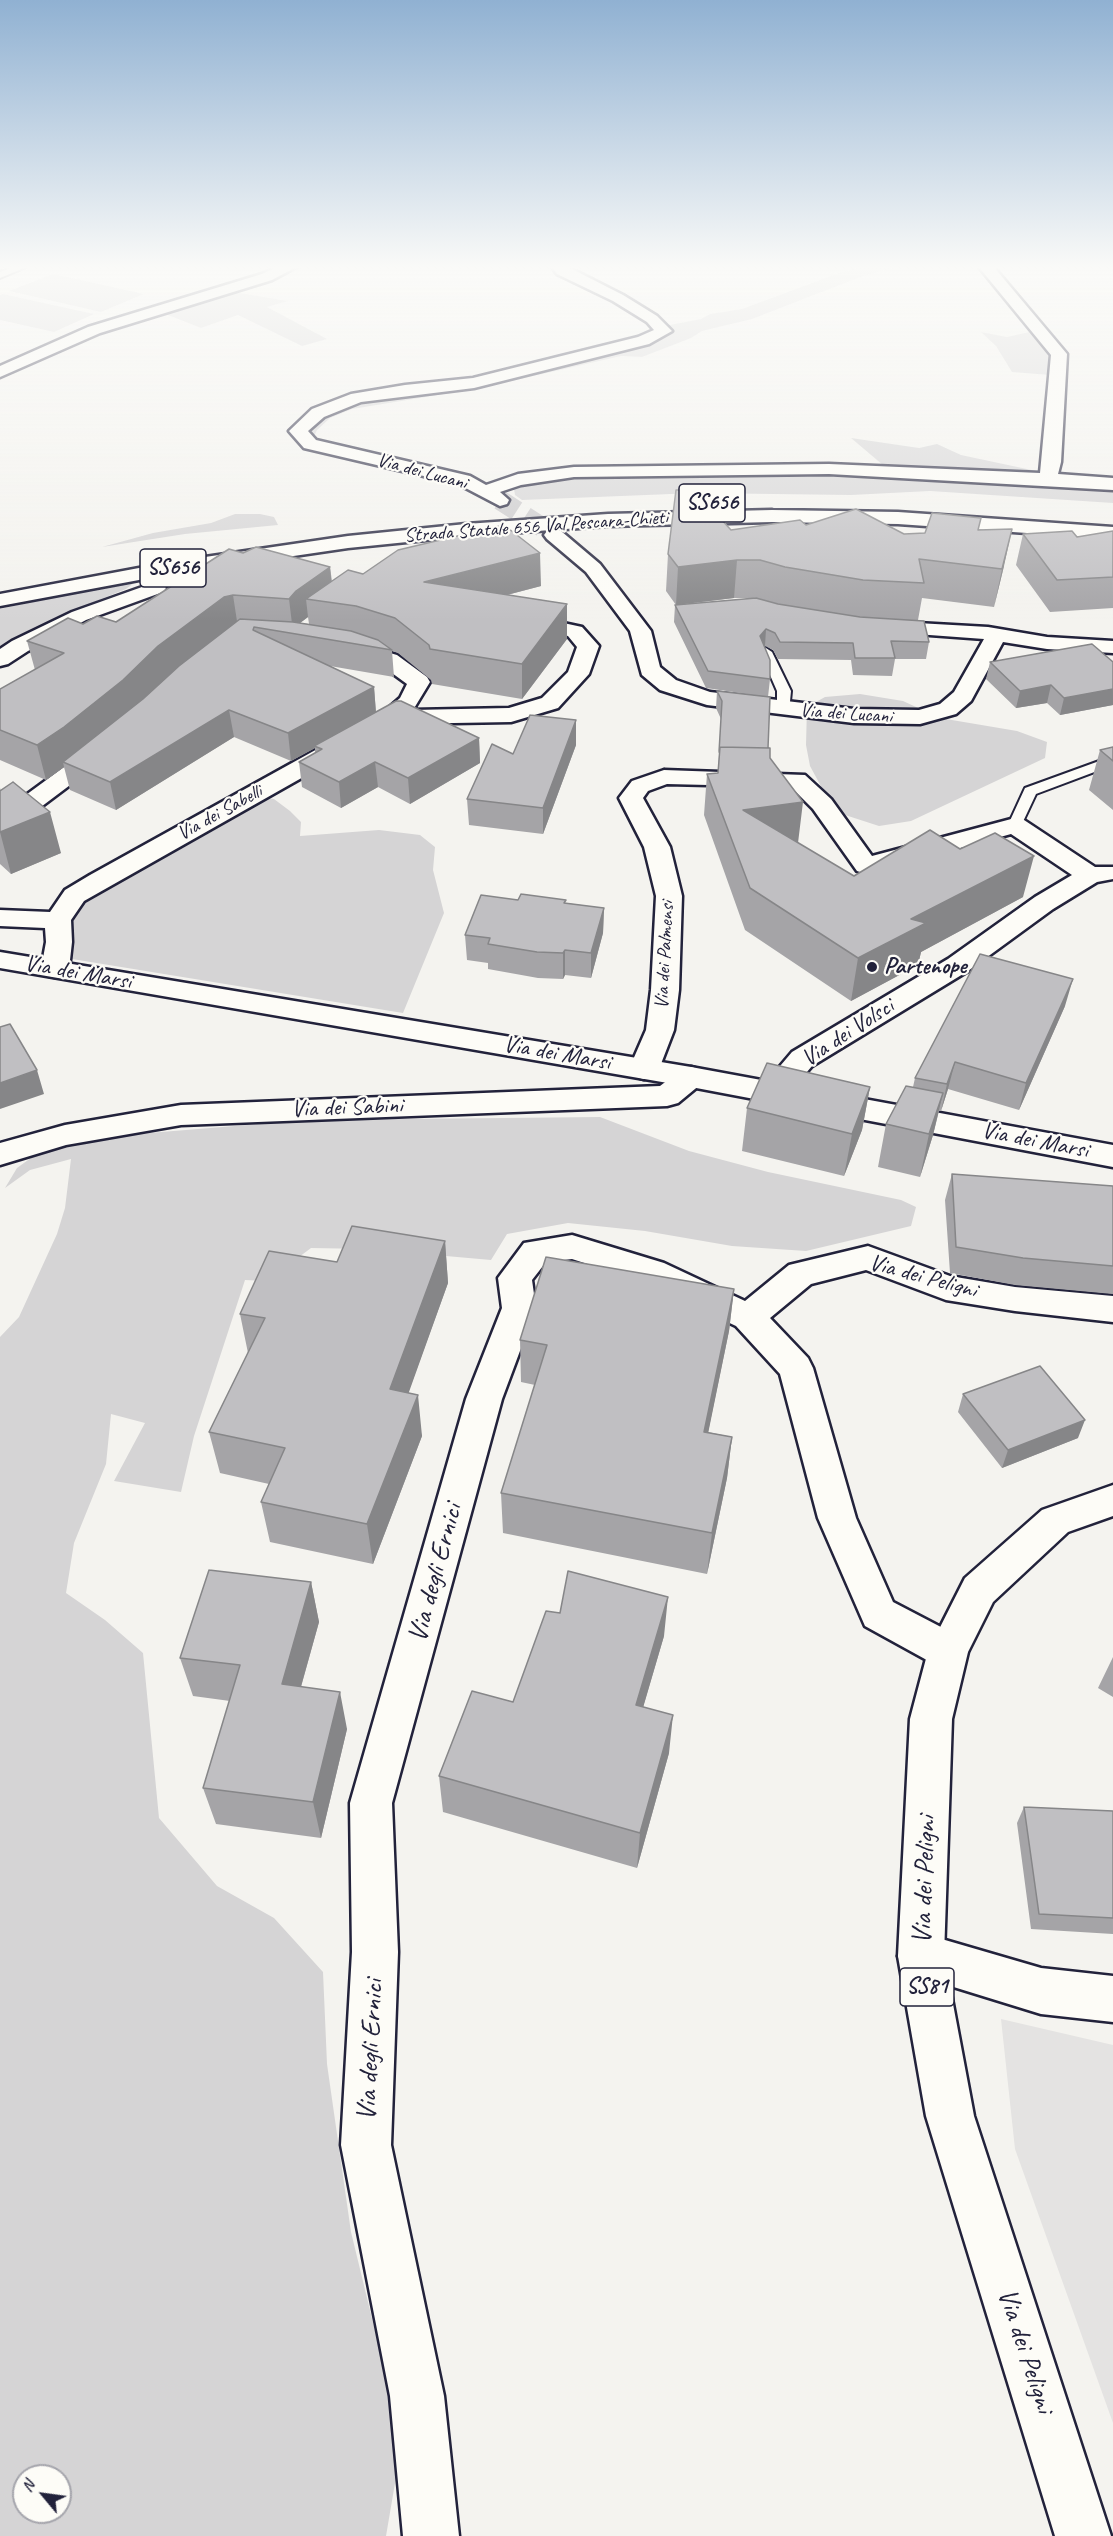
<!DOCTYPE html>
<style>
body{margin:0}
#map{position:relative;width:1113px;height:2536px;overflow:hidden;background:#f4f3ef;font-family:Caveat,sans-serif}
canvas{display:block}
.north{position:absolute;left:12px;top:2464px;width:60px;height:60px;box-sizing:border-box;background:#fdfcf7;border:2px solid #a5a5ac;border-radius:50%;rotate:299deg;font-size:16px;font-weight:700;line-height:24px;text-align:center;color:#22223b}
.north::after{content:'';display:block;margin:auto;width:21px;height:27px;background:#22223b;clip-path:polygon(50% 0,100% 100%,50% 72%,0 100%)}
</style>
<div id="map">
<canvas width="1113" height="2536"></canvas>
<div class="north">N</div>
</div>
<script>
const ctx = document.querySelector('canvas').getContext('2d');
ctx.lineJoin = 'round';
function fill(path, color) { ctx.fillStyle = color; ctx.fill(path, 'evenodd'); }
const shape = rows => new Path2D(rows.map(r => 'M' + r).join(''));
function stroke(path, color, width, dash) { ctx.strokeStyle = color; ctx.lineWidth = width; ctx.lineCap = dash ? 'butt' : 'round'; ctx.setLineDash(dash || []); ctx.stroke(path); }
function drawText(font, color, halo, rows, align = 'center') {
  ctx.font = font + ' Caveat,sans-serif'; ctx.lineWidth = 4.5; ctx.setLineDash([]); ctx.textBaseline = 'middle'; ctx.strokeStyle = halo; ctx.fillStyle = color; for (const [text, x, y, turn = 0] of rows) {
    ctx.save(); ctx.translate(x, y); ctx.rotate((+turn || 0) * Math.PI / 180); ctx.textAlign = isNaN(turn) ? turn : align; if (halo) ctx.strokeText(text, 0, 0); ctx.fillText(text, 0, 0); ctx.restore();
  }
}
const built = shape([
 [1001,2019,1113,2045,1113,2423,1015,2149]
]);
const green = shape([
 [865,266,899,266,863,276,752,319,702,331,691,338,642,357,621,356,481,388,352,409,330,418,317,430,313,439,306,432,308,425,353,402,474,385,662,334,670,325,701,319,710,314,742,309,842,272],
 [53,274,144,294,101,312,9,291],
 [234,292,288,301,267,307,327,339,302,346,238,315,201,328,163,313],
 [3,294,94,314,54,332,0,320,0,295],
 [981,332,1007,337,1029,332,1051,357,1050,375,1012,372,996,346],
 [851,438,919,448,937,444,961,455,1041,472,1040,477,890,471],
 [803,471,1113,487,1113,503,930,491,851,495,696,493,522,500,515,495,514,489,524,483,548,478],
 [235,514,260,514,274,517,278,525,185,534,102,547,153,533,211,523],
 [125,581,134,583,126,589,67,613,0,649,0,609],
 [860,694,903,701,940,718,1017,731,1047,742,1045,758,911,821,879,826,842,814,823,790,810,766,806,745,807,707,825,697],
 [261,797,274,799,290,811,301,822,300,836,379,830,420,835,435,847,433,870,444,913,403,1013,66,958,65,917,90,892],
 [600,1117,689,1151,768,1172,901,1200,916,1207,911,1226,806,1251,732,1246,645,1231,568,1223,507,1234,491,1260,367,1249,311,1248,267,1281,245,1280,194,1436,181,1492,114,1481,145,1423,111,1414,106,1464,74,1543,66,1593,105,1620,143,1653,159,1818,217,1886,274,1918,323,1972,327,2064,351,2232,402,2442,386,2536,0,2536,0,1337,19,1317,57,1234,65,1208,71,1159,30,1170,5,1188,17,1168,42,1150,88,1138,308,1120],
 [24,2476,60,2476,60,2512,24,2512]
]);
const minorTunnel = shape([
 [500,500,554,535]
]);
const service = shape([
 [16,266,29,266,0,278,0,272,16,266],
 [766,648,772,652,791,691,789,712,784,713,777,709,777,691,760,652,766,648],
 [1113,756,1113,765,1036,794,1020,828,1010,828,1008,825,1025,788,1113,756]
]);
const minor = shape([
 [279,266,298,266,272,280,100,333,0,377,0,366,88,327,262,274,279,266],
 [551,266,566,266,623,295,657,316,672,331,649,344,474,388,361,402,324,417,308,431,316,440,470,476,486,485,518,474,574,467,829,464,1040,473,1051,355,978,266,993,266,1067,354,1061,462,1058,474,1113,478,1113,490,829,474,574,477,521,485,500,492,509,500,507,504,500,506,458,484,304,448,289,431,312,409,351,394,405,385,473,378,638,337,654,330,647,322,613,301,557,274,551,266],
 [554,529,561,531,600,564,651,631,660,667,676,680,710,692,854,709,919,710,940,704,954,692,984,639,875,631,871,627,875,623,882,621,988,627,1047,637,1113,641,1113,653,1047,649,1003,642,971,701,956,714,920,724,854,723,707,705,660,690,642,675,630,631,586,572,547,539,544,535,547,531,554,529],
 [531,616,582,627,599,646,589,674,558,708,511,722,397,724,84,901,71,920,72,942,69,969,65,975,55,977,45,975,41,969,46,942,45,928,0,926,0,910,50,912,65,890,90,875,384,712,400,698,407,684,381,665,343,653,340,648,343,643,351,642,397,655,427,677,430,682,413,710,509,708,542,698,568,672,577,647,568,636,524,626,521,622,524,618,531,616],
 [102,743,110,745,114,750,110,755,9,831,0,833,0,814,94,745,102,743],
 [664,770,805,775,831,799,872,856,1015,818,1024,820,1095,867,1113,867,1113,879,1097,882,1053,909,968,971,812,1066,784,1099,773,1102,762,1099,758,1092,792,1052,948,959,1035,897,1072,875,1011,834,866,874,857,871,813,809,791,787,667,784,648,791,643,798,670,847,682,896,679,990,674,1030,659,1069,654,1076,644,1079,634,1076,629,1069,646,1030,651,990,656,896,644,847,619,798,632,781,664,770],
 [691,1067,701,1070,706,1077,701,1084,678,1103,667,1106,181,1125,66,1145,0,1165,0,1143,65,1125,181,1105,660,1086,681,1070,691,1067],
 [572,1235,664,1263,745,1301,789,1265,868,1246,950,1276,1015,1287,1113,1296,1113,1322,1015,1311,946,1300,866,1270,811,1284,770,1318,808,1358,813,1368,856,1518,893,1602,962,1638,968,1651,962,1664,948,1669,934,1664,865,1626,818,1518,780,1374,736,1326,640,1281,572,1259,546,1262,532,1280,536,1308,502,1399,392,1803,398,1952,391,2145,444,2396,459,2536,403,2536,390,2396,341,2145,352,1952,350,1803,466,1399,502,1308,498,1278,524,1243,572,1235],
 [921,1933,1041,1968,1113,1976,1113,2022,1041,2014,905,1972,898,1956,905,1940,921,1933]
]);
const secondary = shape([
 [0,952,691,1067,1113,1145,1113,1167,691,1087,0,968,0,952]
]);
const primary = shape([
 [1113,1485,1113,1516,1068,1532,993,1602,968,1652,952,1719,944,1956,974,2116,1111,2536,1055,2536,926,2116,898,1956,910,1719,928,1651,965,1578,1042,1510,1113,1485]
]);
const trunk = shape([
 [772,510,898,512,1113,527,1113,539,898,524,772,522,608,526,466,536,348,548,171,574,0,606,0,594,171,562,348,536,466,524,608,514,772,510],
 [156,582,163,584,166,588,163,592,86,620,28,651,8,664,0,666,0,649,12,641,72,612,156,582]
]);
const wall = shape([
 [709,517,731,530,904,534,979,530,1004,566,994,607,922,598,918,620,929,642,926,659,895,659,892,676,853,675,851,660,778,659,773,650,765,646,770,679,768,697,706,688,674,622,675,605,754,598,734,598,676,605,666,591,668,554],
 [1113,531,1113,608,1050,612,1016,565,1023,534,1077,537],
 [243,553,330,567,332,581,363,574,541,586,507,595,567,604,567,639,522,699,432,684,431,680,398,653,392,651,394,677,330,666,374,687,376,712,479,738,480,763,410,804,378,787,341,808,302,787,299,762,315,753,315,748,291,761,234,737,116,810,70,790,64,767,46,780,0,760,0,689,35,670,27,641,83,624,116,622],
 [308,617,309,624,300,623],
 [990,662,1113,662,1113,705,1060,715,1047,703,1016,708,986,679],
 [717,691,768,748,770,758,798,843,854,876,1023,897,921,952,918,965,851,1001,745,930,704,815,707,774,718,773,721,719,716,708],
 [576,720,576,745,543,834,469,825,467,799,513,754],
 [1113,747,1113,810,1089,790,1100,750],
 [0,788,1,791,61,853,11,874,0,864],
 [518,900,566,903,604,908,603,933,591,978,565,975,563,979,538,978,488,969,488,963,467,960,465,935],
 [1065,1006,1019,1110,948,1089,941,1111,939,1111,933,1135,920,1177,878,1167,886,1124,913,1087,915,1078],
 [870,1087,862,1130,844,1176,742,1151,747,1108],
 [952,1174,1113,1186,1113,1294,1015,1285,950,1273,945,1200],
 [445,1241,448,1283,408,1393,422,1436,373,1564,270,1542,261,1502,269,1484,220,1473,209,1432,248,1353,240,1314,337,1262],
 [734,1289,729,1331,708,1432,732,1437,727,1478,707,1574,503,1533,501,1493,535,1385,521,1382,520,1340],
 [963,1394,1078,1438,1002,1468,958,1412],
 [311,1582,319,1622,301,1687,347,1729,321,1838,216,1824,203,1788,230,1701,193,1696,180,1658],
 [664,1636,643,1707,669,1753,637,1868,443,1812,439,1776,513,1702],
 [1113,1657,1113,1697,1098,1688],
 [1024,1807,1113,1811,1113,1934,1031,1929,1017,1823]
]);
const shadedWall = shape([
 [1012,529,1004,566,994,607,1002,569],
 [540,553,541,586,426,616,424,582],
 [737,560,734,598,676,605,678,567],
 [330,567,333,599,306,599,308,617,300,623,293,632,289,599,296,591],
 [233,595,238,628,129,713,63,762,64,767,46,780,37,745,158,646,224,597],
 [567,604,567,639,522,699,522,664],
 [766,629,765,646,758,653,760,636],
 [1051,685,1047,703,1016,708,1020,691],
 [374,687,376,714,314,746,315,748,291,761,288,733],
 [1113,689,1113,705,1060,715,1064,698],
 [229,710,234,737,116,810,110,782],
 [576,720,576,745,543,834,543,808],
 [479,738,480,763,410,804,408,778],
 [375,762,378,787,341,808,339,782],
 [803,802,798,843,743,810],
 [50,812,61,853,11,874,0,832],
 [1034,856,1023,897,921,952,918,965,851,1001,858,958,911,919],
 [604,908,603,933,591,978,591,953],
 [565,950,565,975,563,979,563,953],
 [1073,979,1065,1006,1019,1110,1026,1083],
 [955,1062,948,1089,941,1111,947,1084],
 [37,1070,44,1094,0,1109,0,1083],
 [870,1087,862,1130,844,1176,852,1134],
 [943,1093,933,1135,920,1177,929,1134],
 [445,1241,448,1283,395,1431,390,1389],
 [734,1289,729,1331,700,1473,704,1432],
 [418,1395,422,1436,373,1564,367,1524],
 [1085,1420,1078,1438,1002,1468,1008,1450],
 [732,1437,727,1478,707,1574,712,1533],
 [311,1582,319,1622,291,1722,282,1684],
 [668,1597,664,1636,633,1742,636,1705],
 [340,1692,347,1729,321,1838,313,1802],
 [673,1715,669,1753,637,1868,640,1833]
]);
const building = shape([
 [676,490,686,490,709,517,718,516,731,530,800,520,806,525,856,509,904,534,925,533,932,513,981,518,978,530,1012,529,1002,569,919,559,924,583,863,580,785,567,760,560,737,560,678,567,668,554,676,490],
 [504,525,540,553,424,582,567,604,522,664,430,649,429,645,395,618,356,606,306,599,348,570,363,574,398,550,504,525],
 [1072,531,1077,537,1113,531,1113,577,1057,580,1023,534,1072,531],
 [256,547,330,567,296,591,289,599,233,595,224,597,158,646,123,680,64,727,37,745,0,730,0,689,64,653,27,641,68,618,83,624,97,616,116,622,229,549,243,553,256,547],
 [756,598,778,604,860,617,924,621,929,642,891,641,895,658,855,658,853,643,780,642,775,633,766,629,760,636,770,660,770,679,708,671,675,605,756,598],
 [240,619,293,622,351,631,378,640,392,650,254,627,253,630,374,687,288,733,229,710,110,782,63,762,143,699,179,666,240,619],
 [1092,644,1113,662,1113,689,1064,698,1051,685,1020,691,990,662,1092,644],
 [717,691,770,697,768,748,720,747,719,752,722,701,717,691],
 [396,701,401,701,479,738,408,778,375,762,339,782,299,762,322,749,314,746,396,701],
 [530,715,576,720,543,808,467,799,492,744,513,754,530,715],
 [720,747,770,748,770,758,803,802,743,810,854,876,930,830,960,849,995,833,1034,856,911,919,926,923,858,958,750,888,707,774,718,773,720,747],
 [1113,747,1113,761,1100,750,1113,747],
 [13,782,50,812,0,832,0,791,13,782],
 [521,894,566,900,564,903,604,908,591,953,565,950,563,953,537,952,488,944,490,938,465,935,481,895,518,900,521,894],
 [980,954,1073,979,1026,1083,955,1062,947,1084,915,1078,980,954],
 [10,1024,37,1070,0,1083,0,1027,10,1024],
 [767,1063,870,1087,852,1134,747,1108,767,1063],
 [906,1086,943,1093,929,1134,886,1124,906,1086],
 [952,1174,1113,1186,1113,1266,1023,1258,956,1247,952,1174],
 [352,1226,445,1241,390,1389,418,1395,367,1524,261,1502,285,1448,209,1432,265,1318,240,1314,269,1251,337,1262,352,1226],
 [546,1257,734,1289,704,1432,732,1437,712,1533,501,1493,547,1345,520,1340,546,1257],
 [1040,1366,1085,1420,1008,1450,963,1394,1040,1366],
 [209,1570,311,1582,282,1684,340,1692,313,1802,203,1788,240,1665,180,1658,209,1570],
 [568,1571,668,1597,636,1705,673,1715,640,1833,439,1776,472,1691,513,1702,546,1611,560,1613,568,1571],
 [1024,1807,1113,1811,1113,1918,1039,1914,1024,1807]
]);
const markers = [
 [872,967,6,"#22223b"]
];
const farStreetnames = [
 ["Via dei Lucani",422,472,15],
 ["Strada Statale 656 Val Pescara-Chieti",536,527,-4],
 ["Via dei Lucani",846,714,4],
 ["Via dei Sabelli",220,813,-29],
 ["Via dei Palmensi",665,955,-87]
];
const shields = [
 [712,503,66],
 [173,568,66],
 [927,1987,54]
];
const shieldNames = [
 ["SS656",712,503],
 ["SS656",173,568],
 ["SS81",927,1987]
];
const poiNames = [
 ["Partenope",884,967]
];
const streetNames = [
 ["Via dei Marsi",78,973,10],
 ["Via dei Volsci",848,1033,-33],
 ["Via dei Marsi",557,1054,10],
 ["Via dei Sabini",347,1108,-2],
 ["Via dei Marsi",1035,1141,11],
 ["Via dei Peligni",923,1277,15]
];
const nearStreetnames = [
 ["Via degli Ernici",436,1573,-75],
 ["Via dei Peligni",925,1880,-88],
 ["Via degli Ernici",371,2050,-87],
 ["Via dei Peligni",1025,2351,72]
];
fill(built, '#e4e3e2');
fill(green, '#d5d4d5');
stroke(minorTunnel, '#cac9cb', 20, [20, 10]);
stroke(service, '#22223b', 4);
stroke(minor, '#22223b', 5);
stroke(secondary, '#22223b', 5);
stroke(primary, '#22223b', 5);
stroke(trunk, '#22223b', 5);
fill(service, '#fdfcf7');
fill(minor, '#fdfcf7');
fill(secondary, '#fdfcf7');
fill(primary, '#fdfcf7');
fill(trunk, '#fdfcf7');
fill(wall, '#a5a4a7');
fill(shadedWall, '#868688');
fill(building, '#c0bfc2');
stroke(building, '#868688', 1.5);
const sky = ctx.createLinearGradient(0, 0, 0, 621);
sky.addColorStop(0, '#90b1d2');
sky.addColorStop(0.43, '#fafaf8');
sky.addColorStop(1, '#fafaf800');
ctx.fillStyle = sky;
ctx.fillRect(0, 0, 1113, 621);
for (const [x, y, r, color] of markers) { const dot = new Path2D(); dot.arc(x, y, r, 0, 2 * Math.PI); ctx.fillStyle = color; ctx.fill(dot); stroke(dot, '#fdfcf7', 2); }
drawText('20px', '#22223b', '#fdfcf7', farStreetnames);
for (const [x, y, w] of shields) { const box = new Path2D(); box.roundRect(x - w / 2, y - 19, w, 38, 4.5); ctx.fillStyle = '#fdfcf7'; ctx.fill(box); stroke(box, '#22223b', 1.5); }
drawText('bold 22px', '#22223b', null, shieldNames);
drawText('bold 24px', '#22223b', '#fdfcf7', poiNames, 'left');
drawText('24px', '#22223b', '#fdfcf7', streetNames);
drawText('28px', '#22223b', '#fdfcf7', nearStreetnames);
</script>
